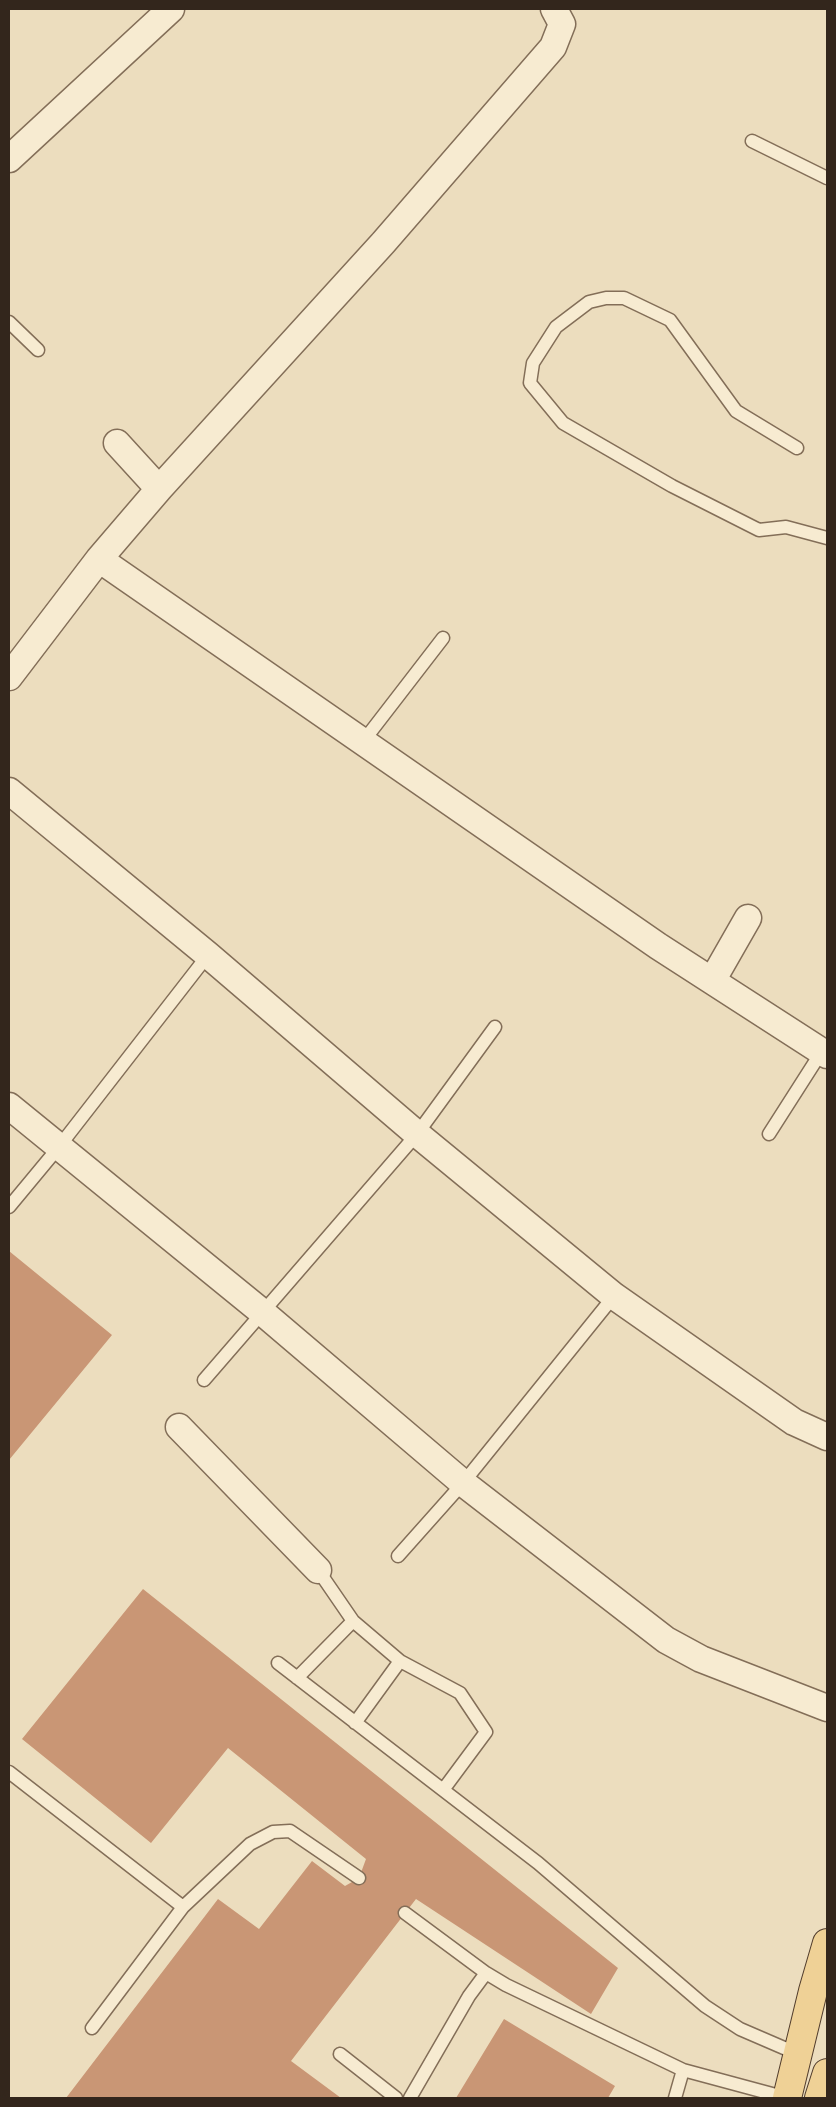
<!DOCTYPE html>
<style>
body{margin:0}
#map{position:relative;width:836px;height:2107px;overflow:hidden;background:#ecddbe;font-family:Spectral,serif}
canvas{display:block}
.frame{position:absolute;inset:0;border:10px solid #33261c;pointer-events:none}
</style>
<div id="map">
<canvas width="836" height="2107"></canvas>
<div class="frame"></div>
</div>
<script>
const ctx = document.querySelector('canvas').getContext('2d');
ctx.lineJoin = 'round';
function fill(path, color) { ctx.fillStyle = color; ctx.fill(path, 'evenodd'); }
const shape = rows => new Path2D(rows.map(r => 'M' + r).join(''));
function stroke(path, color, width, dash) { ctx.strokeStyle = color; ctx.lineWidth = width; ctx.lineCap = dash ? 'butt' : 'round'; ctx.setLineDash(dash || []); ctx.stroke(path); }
const building = shape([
 [9,1251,112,1335,9,1460],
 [143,1589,618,1968,591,2014,416,1899,291,2061,341,2098,66,2098,218,1899,259,1929,312,1861,345,1886,359,1878,366,1859,228,1748,151,1843,22,1739],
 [504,2019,615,2086,608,2098,456,2098]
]);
const lane = shape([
 [752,141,827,178],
 [9,322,38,350],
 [797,448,736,411,670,320,624,298,606,298,589,302,556,327,533,363,530,383,563,423,672,486,759,530,786,527,827,538],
 [362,743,443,638],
 [769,1134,822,1051],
 [9,1207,58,1148,208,955],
 [204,1380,417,1134,495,1027],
 [398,1556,463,1483,614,1296],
 [318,1570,353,1621,400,1661,460,1693,486,1732,443,1790],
 [278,1663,538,1863,705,2006,740,2029,798,2054],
 [297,1678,353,1621],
 [355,1723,400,1661],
 [9,1772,183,1907],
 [405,1913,486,1973],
 [92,2028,183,1907,250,1844,273,1832,290,1831,359,1878],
 [340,2054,396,2098],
 [410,2098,469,1996,486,1973,506,1985,683,2070],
 [675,2098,683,2070,787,2098]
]);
const street = shape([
 [9,159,171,9],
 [117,443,159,489],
 [99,559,658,946,827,1055],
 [9,677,99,559,159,489,383,243,553,47,562,24,554,9],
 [9,791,208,955,417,1134,614,1296,794,1422,827,1437],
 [712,981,748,918],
 [9,1106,262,1312,463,1483,666,1640,701,1659,827,1708],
 [179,1427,318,1570]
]);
const primary = shape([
 [787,2098,813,1991,827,1943],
 [819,2098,827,2073]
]);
fill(building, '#c99675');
stroke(lane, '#836e58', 15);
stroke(street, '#836e58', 29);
stroke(primary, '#513c2c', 30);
stroke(lane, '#f7ebd1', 12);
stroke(street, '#f7ebd1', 26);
stroke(primary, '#efd196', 28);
</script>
